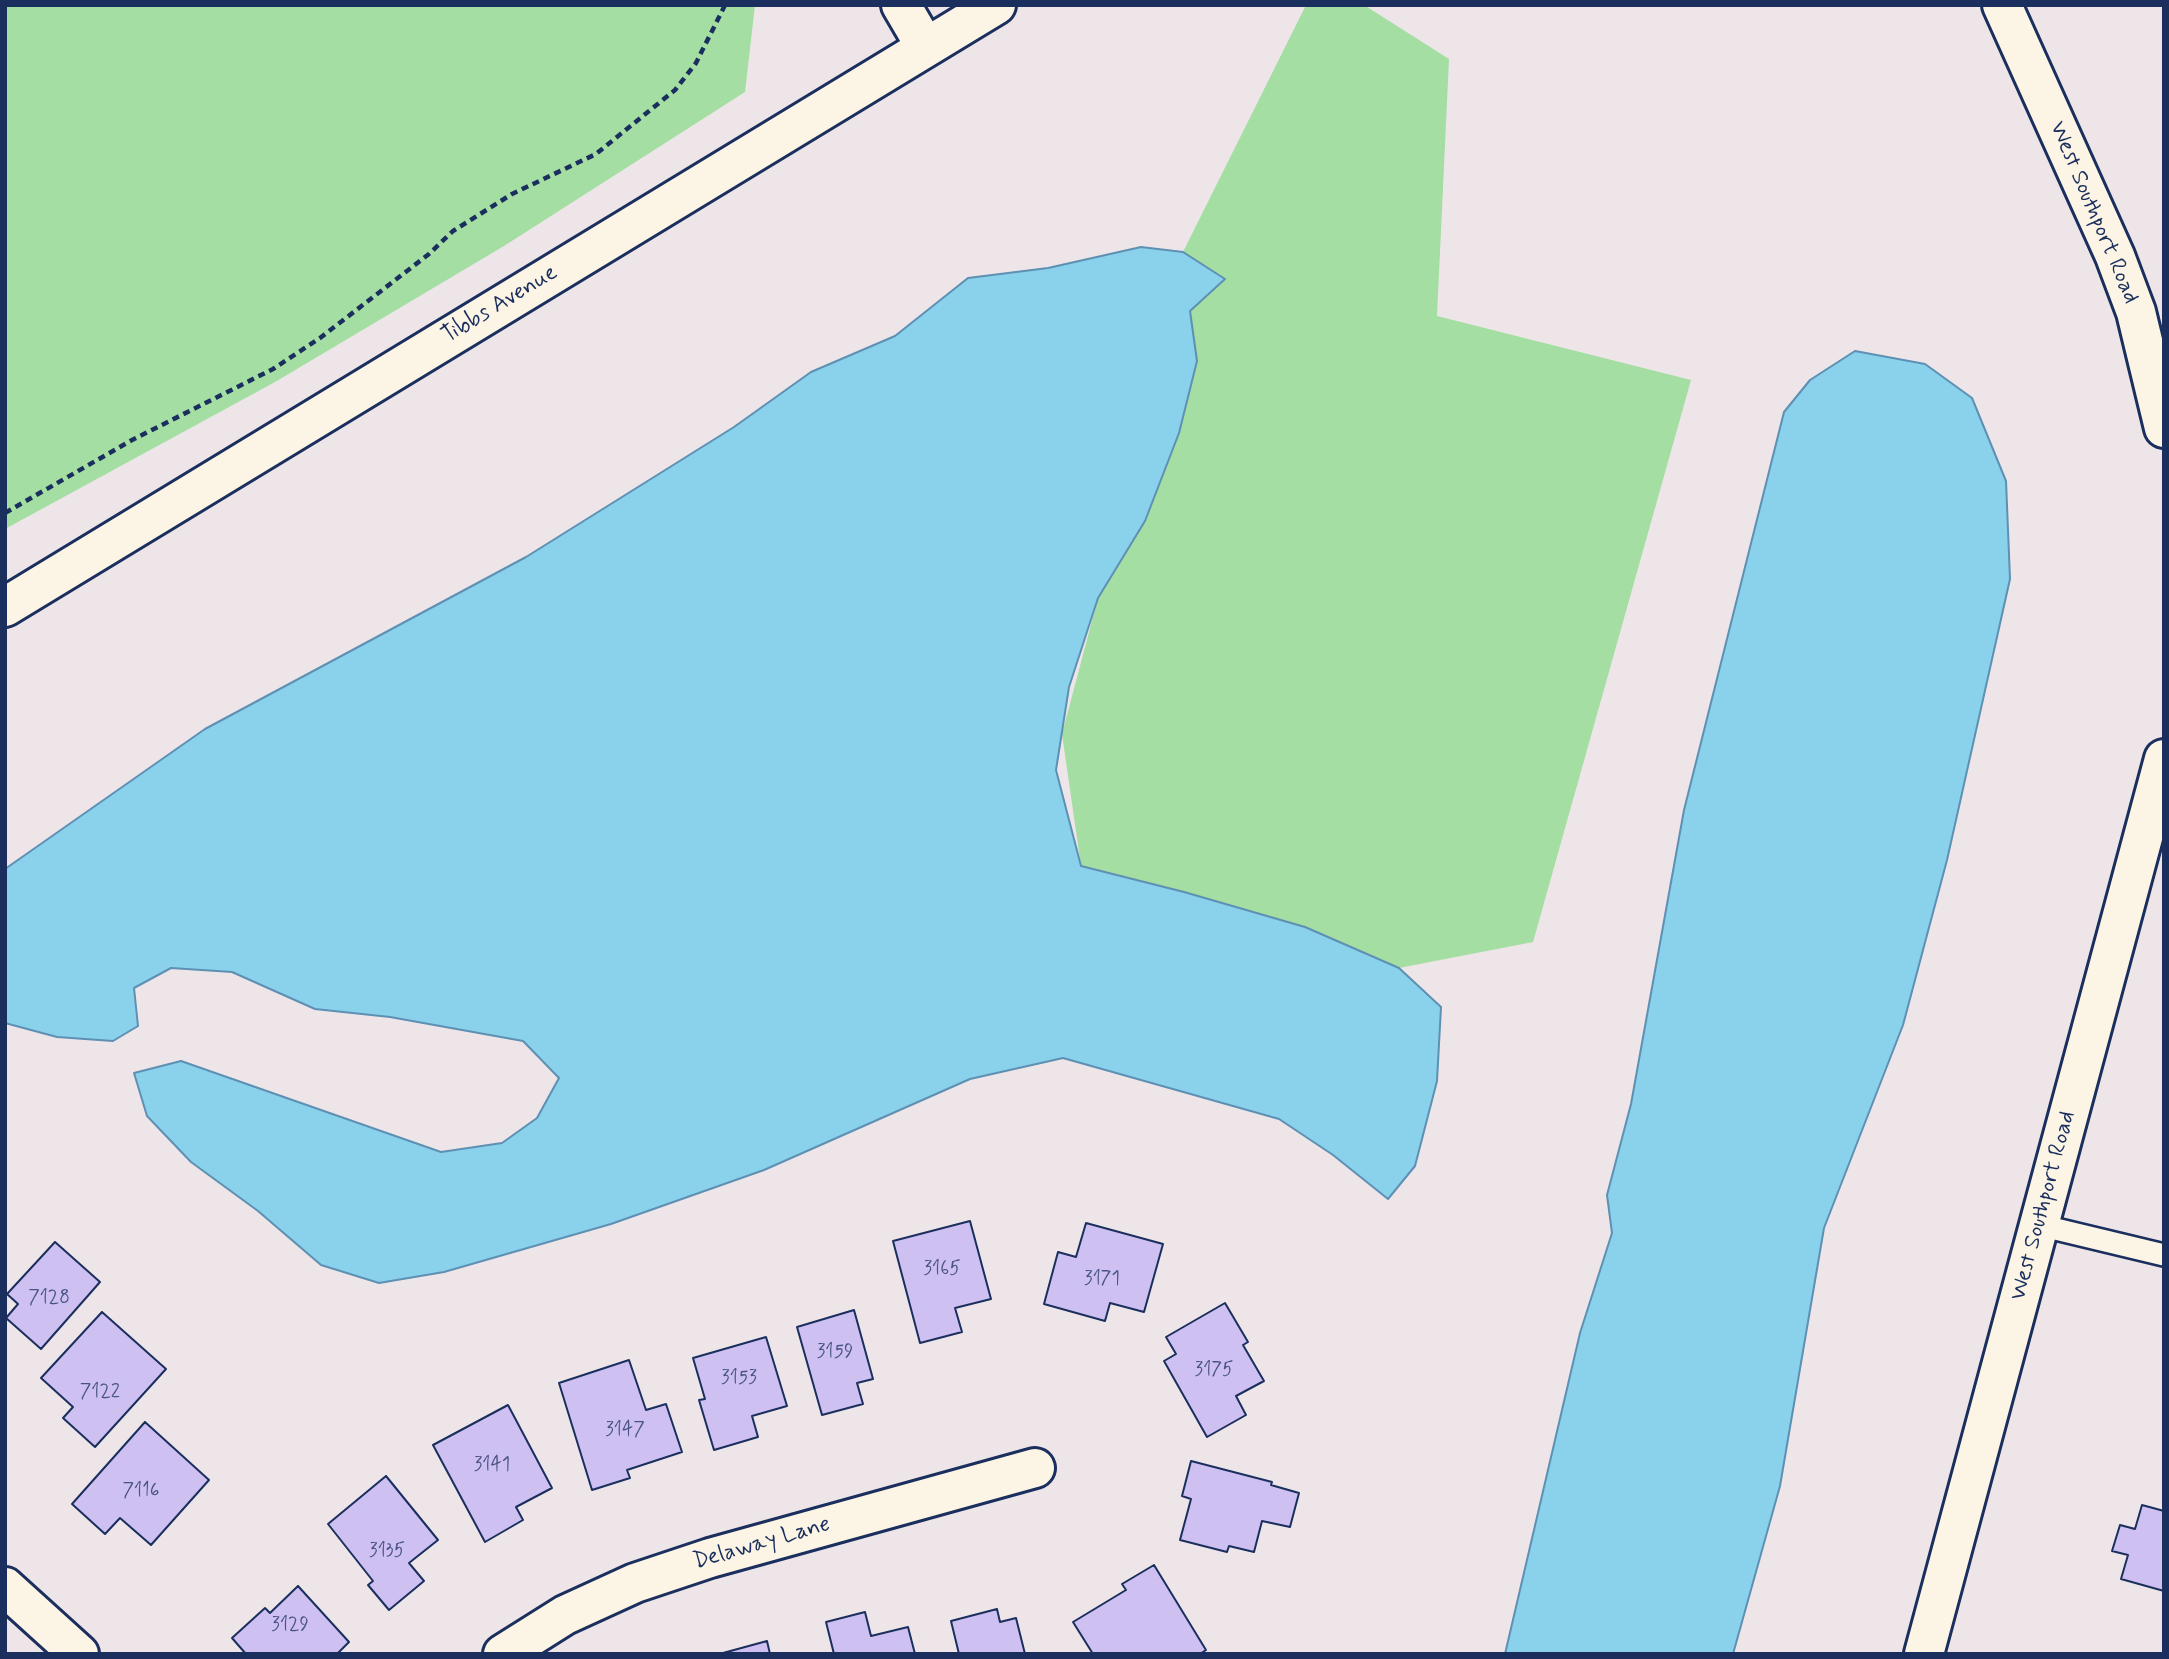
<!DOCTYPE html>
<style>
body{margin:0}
#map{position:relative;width:2169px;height:1659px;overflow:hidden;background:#eee5e9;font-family:Mynerve,sans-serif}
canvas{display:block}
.frame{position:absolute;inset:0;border:7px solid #1b2f5e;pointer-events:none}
</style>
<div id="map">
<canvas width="2169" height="1659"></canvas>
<div class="frame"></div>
</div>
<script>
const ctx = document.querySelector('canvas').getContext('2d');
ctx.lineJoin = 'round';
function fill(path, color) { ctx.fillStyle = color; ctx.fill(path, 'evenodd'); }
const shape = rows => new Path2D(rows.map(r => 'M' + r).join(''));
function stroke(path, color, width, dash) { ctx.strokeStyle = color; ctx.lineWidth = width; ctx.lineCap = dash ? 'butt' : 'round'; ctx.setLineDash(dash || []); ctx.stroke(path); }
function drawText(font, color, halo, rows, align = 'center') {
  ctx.font = font + ' Mynerve,sans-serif'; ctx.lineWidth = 5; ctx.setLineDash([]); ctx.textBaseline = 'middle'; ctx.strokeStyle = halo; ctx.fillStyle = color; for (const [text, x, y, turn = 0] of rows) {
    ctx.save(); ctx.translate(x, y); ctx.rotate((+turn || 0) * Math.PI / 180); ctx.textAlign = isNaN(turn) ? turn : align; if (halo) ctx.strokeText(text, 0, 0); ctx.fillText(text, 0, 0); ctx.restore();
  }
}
const green = shape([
 [5,5,755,5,745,92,504,246,275,382,5,529],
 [1306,5,1364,5,1449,59,1437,316,1691,380,1533,942,1399,968,1184,892,1081,866,1062,734,1098,598,1145,521,1179,433,1197,361,1189,311,1225,279,1183,252]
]);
const water = shape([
 [1141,247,1183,252,1225,279,1190,311,1197,361,1179,433,1145,521,1098,598,1069,687,1056,770,1081,866,1184,892,1305,927,1399,968,1441,1007,1437,1081,1415,1166,1388,1199,1333,1155,1279,1119,1063,1058,970,1079,764,1170,611,1224,444,1272,379,1283,321,1265,258,1211,191,1162,147,1116,134,1073,181,1061,441,1152,502,1143,537,1118,559,1078,523,1041,390,1017,315,1009,232,972,171,968,134,988,138,1026,113,1041,57,1037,5,1023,5,869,205,729,526,557,734,427,811,372,895,336,968,278,1048,268,1141,247],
 [1855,351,1925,364,1972,398,2006,481,2010,579,1947,860,1903,1025,1824,1228,1780,1486,1733,1654,1505,1654,1580,1333,1612,1233,1607,1195,1631,1104,1684,810,1784,412,1810,380,1855,351]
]);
const building = shape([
 [970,1221,991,1299,955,1308,962,1332,920,1343,893,1241,970,1221],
 [1086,1223,1163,1244,1144,1312,1110,1303,1105,1321,1044,1304,1058,1252,1076,1257,1086,1223],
 [55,1242,100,1282,41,1349,6,1318,18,1304,7,1294,55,1242],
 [1225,1303,1248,1342,1243,1345,1264,1381,1236,1396,1246,1415,1207,1437,1164,1361,1176,1354,1166,1337,1225,1303],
 [854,1310,873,1379,857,1383,863,1404,822,1415,797,1327,854,1310],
 [102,1312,166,1369,95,1447,63,1418,73,1407,41,1378,102,1312],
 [766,1337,787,1406,752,1416,758,1437,714,1450,699,1400,705,1399,693,1358,766,1337],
 [629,1360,646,1410,666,1404,682,1452,627,1470,630,1478,592,1490,559,1383,629,1360],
 [508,1405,552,1488,516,1507,523,1520,485,1542,433,1445,508,1405],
 [145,1422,209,1480,151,1545,120,1518,105,1534,72,1504,145,1422],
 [1191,1461,1272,1482,1271,1485,1299,1493,1290,1527,1262,1521,1254,1552,1229,1546,1227,1552,1180,1540,1191,1499,1182,1496,1191,1461],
 [386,1476,438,1540,409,1563,424,1581,389,1610,368,1585,373,1581,328,1524,386,1476],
 [2142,1505,2164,1511,2164,1591,2121,1579,2128,1555,2112,1551,2120,1525,2135,1529,2142,1505],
 [1154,1565,1206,1650,1200,1654,1093,1654,1073,1622,1126,1590,1122,1584,1154,1565],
 [298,1586,349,1642,337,1654,246,1654,232,1638,265,1608,270,1613,298,1586],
 [997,1609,1000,1622,1016,1618,1025,1654,959,1654,951,1621,997,1609],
 [865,1612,871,1636,908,1627,915,1654,834,1654,826,1622,865,1612],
 [767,1641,770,1654,723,1654,723,1653,767,1641]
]);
const path = shape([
 [5,513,132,440,273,369,320,338,429,254,453,231,512,194,596,154,675,90,696,63,725,5]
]);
const lane = shape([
 [2039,1225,2164,1255]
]);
const street = shape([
 [901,5,925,46],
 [5,1587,79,1654],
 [503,1654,565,1615,635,1583,710,1558,1035,1468]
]);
const secondary = shape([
 [2002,5,2115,256,2136,312,2164,428],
 [5,607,996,5],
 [1924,1654,2164,759]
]);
const numberNames = [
 ["3165",942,1270],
 ["3171",1102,1280],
 ["7128",49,1299],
 ["3159",835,1353],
 ["3175",1214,1371],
 ["3153",739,1379],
 ["7122",100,1393],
 ["3147",625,1431],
 ["3141",492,1466],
 ["7116",141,1492],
 ["3135",387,1552],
 ["3129",290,1626]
];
const streetNames = [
 ["West Southport Road",2093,213,67],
 ["Tibbs Avenue",500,305,-31],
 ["West Southport Road",2044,1206,-75],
 ["Delaway Lane",762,1544,-16]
];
fill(green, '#a4dea3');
fill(water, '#8ad1eb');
stroke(water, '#5e90b3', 2);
fill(building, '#cec0f1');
stroke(building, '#1b2f5e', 2);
stroke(lane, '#1b2f5e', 26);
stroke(street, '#1b2f5e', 44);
stroke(secondary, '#1b2f5e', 44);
stroke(path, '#1b2f5e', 4.5, [7, 5]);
stroke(lane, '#fcf5e5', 21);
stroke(street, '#fcf5e5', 38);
stroke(secondary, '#fcf5e5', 38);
drawText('19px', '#485383', null, numberNames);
drawText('23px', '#1b2f5e', '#fcf5e5', streetNames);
</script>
